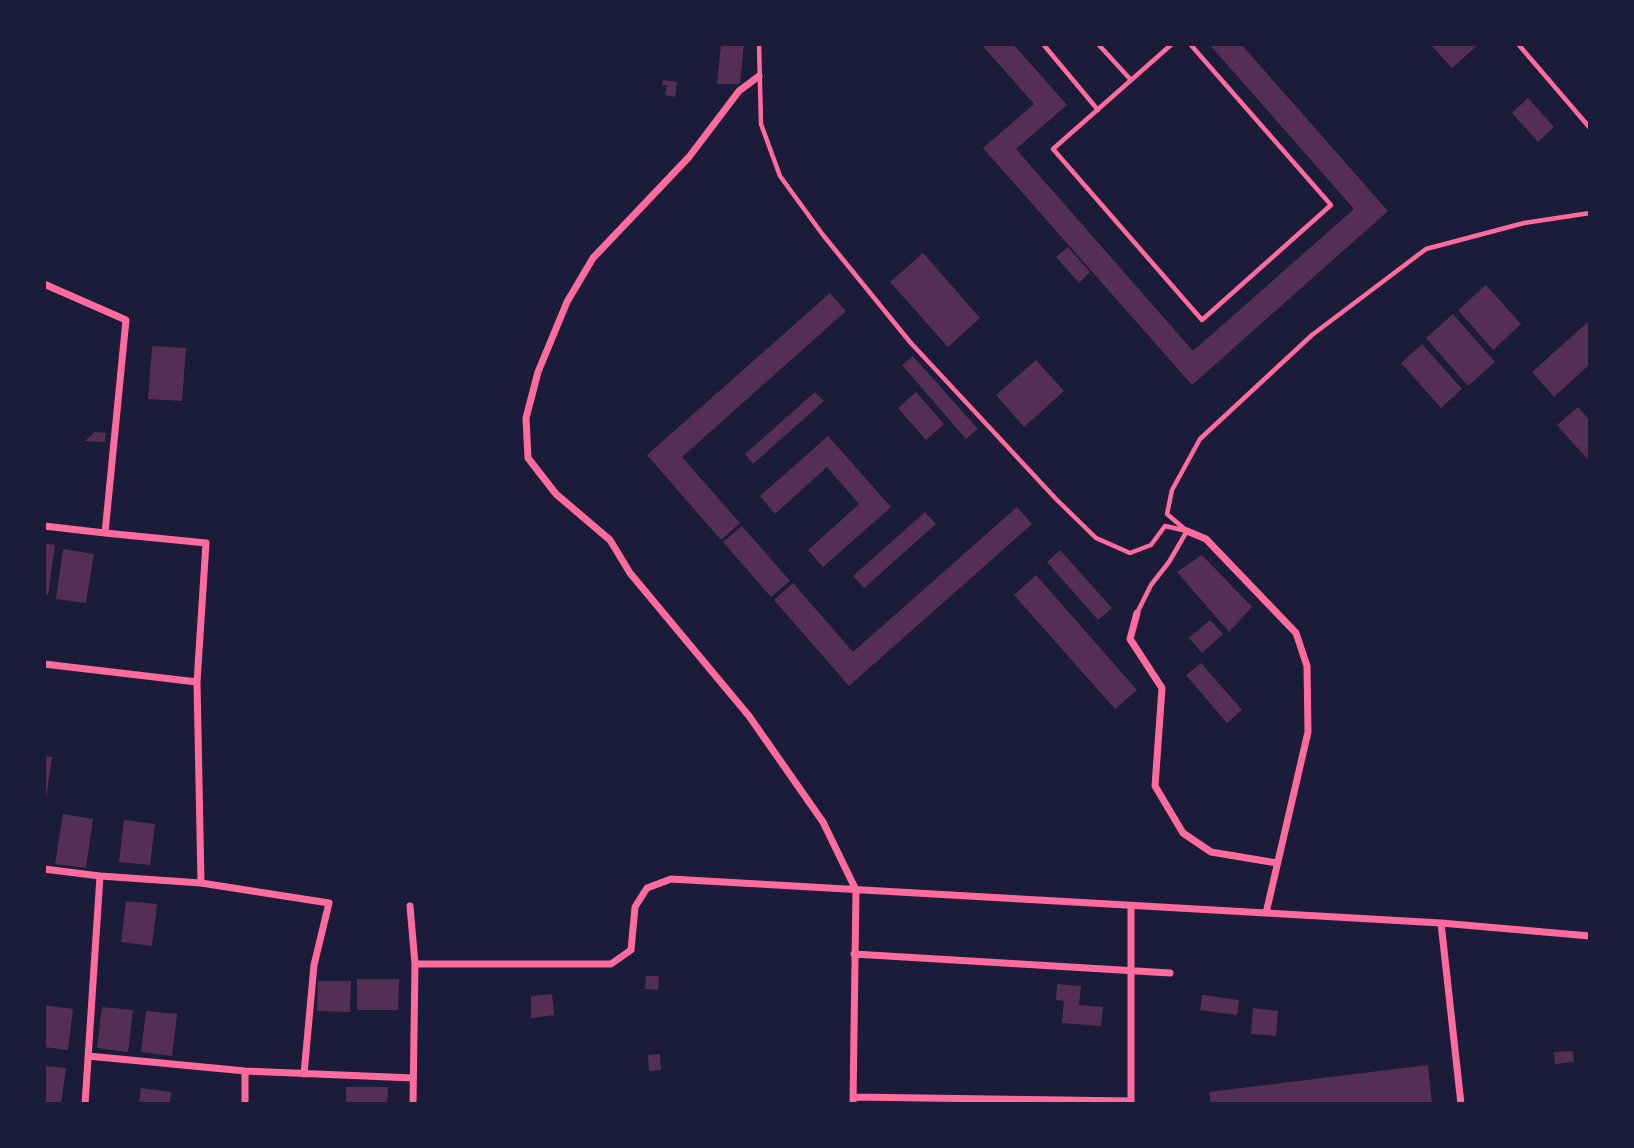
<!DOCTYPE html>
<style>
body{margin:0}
#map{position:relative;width:1634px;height:1148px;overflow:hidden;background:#1b1b3a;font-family:Georgia,serif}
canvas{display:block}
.frame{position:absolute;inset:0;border:46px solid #1b1b3a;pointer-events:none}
</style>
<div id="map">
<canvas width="1634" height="1148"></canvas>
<div class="frame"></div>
</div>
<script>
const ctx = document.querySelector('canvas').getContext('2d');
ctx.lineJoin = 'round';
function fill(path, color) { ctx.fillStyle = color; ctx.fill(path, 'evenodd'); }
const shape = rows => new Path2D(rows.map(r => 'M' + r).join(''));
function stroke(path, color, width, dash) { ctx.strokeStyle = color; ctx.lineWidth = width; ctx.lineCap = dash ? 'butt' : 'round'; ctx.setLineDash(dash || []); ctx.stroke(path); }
const building = shape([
 [721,44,744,44,740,84,717,84],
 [981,44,1013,44,1067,105,1016,149,1193,351,1354,209,1209,44,1241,44,1388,211,1192,385,983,148,1034,104],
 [1430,44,1479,44,1452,68],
 [663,80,677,82,675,97,665,95,667,85,662,85],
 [1528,98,1554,127,1538,142,1512,113],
 [1068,247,1090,272,1079,283,1056,257],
 [923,253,980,318,948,347,890,282],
 [1486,285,1521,324,1493,350,1458,310],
 [830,293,846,311,682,457,740,523,721,540,647,455],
 [1453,314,1495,362,1468,386,1426,338],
 [1590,320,1590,364,1554,397,1532,372],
 [1422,344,1462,389,1441,408,1401,363],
 [152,346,186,348,182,401,148,399],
 [913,356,978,429,966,439,902,365],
 [1036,360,1064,391,1024,427,996,395],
 [815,392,824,401,753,464,745,454],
 [916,392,944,424,926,440,898,408],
 [1578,407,1590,421,1590,462,1557,425],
 [95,432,106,433,105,442,85,441],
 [828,436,891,507,823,567,808,550,859,504,827,467,775,514,760,496],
 [1017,507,1032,524,849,686,774,600,793,583,853,652],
 [925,512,936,524,864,588,853,576],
 [742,526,790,581,771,597,723,542],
 [44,543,55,545,48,595,44,594],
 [63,549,94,554,86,603,56,599],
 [1060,550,1112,608,1098,620,1047,562],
 [1202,555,1252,607,1229,632,1177,572],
 [1036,575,1137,690,1115,709,1014,595],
 [1210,620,1223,634,1202,653,1189,638],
 [1201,663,1242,710,1227,723,1186,675],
 [44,756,52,757,45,805,44,805],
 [63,814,93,819,86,868,55,864],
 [124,820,155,824,150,865,119,862],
 [126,901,157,904,152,946,121,942],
 [646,976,659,976,658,990,645,989],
 [357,979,399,979,398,1010,357,1010],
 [318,981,351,981,350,1012,317,1011],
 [1057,984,1081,986,1079,1005,1103,1007,1101,1026,1062,1023,1064,1001,1056,1000],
 [552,994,554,1015,531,1018,531,996],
 [1202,995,1239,1000,1237,1015,1200,1010],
 [44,1005,73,1009,68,1050,44,1047],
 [102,1007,133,1010,128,1052,97,1048],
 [1253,1008,1278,1011,1276,1036,1251,1034],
 [146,1011,177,1014,172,1056,141,1052],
 [1573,1051,1574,1062,1555,1064,1554,1052],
 [660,1054,661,1070,649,1071,648,1055],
 [1428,1065,1432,1104,1211,1104,1209,1092],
 [44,1066,66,1068,61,1104,44,1104],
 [346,1087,388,1087,387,1104,346,1104],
 [141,1088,171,1092,170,1104,139,1104]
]);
const service = shape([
 [759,44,761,124,780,176,823,235,910,342,1056,499,1096,538,1130,553,1151,545,1165,526,1187,531],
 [1043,44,1098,110],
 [1098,44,1131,80],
 [1172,44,1053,149,1202,320,1331,205,1190,44],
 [1518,44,1590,128],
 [1137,613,1151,585,1169,562,1187,531,1167,514,1172,490,1200,439,1312,335,1426,249,1524,223,1590,213]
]);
const minor = shape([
 [759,76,739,91,689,157,593,258,567,302,538,372,526,418,528,458,556,494,610,540,630,573,749,716,823,822,856,890,853,1104],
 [44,284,126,320,105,533,206,543,197,682,201,883],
 [44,526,105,533],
 [1187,531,1206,539,1296,633,1307,666,1308,732,1266,913],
 [1137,613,1130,639,1162,688,1155,786,1183,833,1211,852,1277,863],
 [44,664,197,682],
 [44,869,100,876,201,883,329,903,314,965,304,1074],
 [410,906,415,964,413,1104],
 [1441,923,1461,1104],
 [854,954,1170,973],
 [415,964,611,964,631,950,635,907,647,888,671,879,1441,923,1590,936],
 [88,1056,245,1071,413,1078],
 [853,1097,1131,1101],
 [85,1104,100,876],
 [245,1104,245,1071],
 [1131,1104,1131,906]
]);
fill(building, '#542f53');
stroke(service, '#ff6b9d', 4.5);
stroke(minor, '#ff6b9d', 7);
</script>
